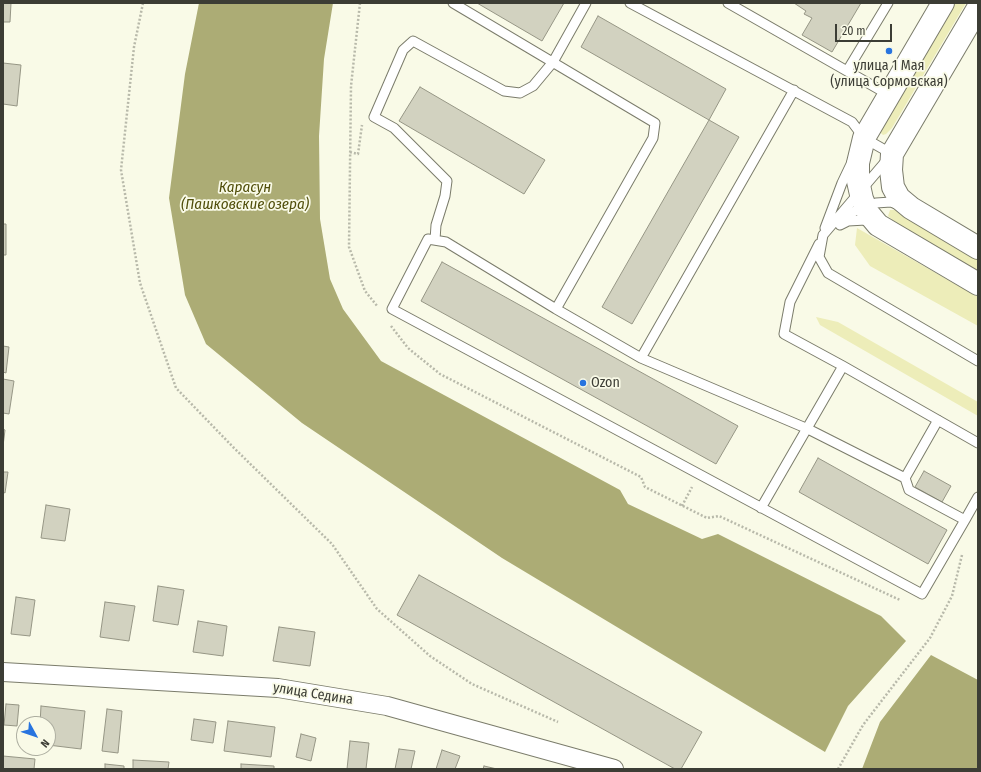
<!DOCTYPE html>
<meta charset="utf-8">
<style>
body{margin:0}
#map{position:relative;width:981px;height:772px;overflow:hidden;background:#f9fae7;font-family:"Fira Sans Condensed",sans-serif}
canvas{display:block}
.frame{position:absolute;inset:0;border:4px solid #3c3d35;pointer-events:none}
.north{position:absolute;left:16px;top:716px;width:40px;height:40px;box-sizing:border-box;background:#f9fae7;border:1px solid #adaea0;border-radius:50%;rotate:130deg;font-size:11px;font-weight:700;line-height:16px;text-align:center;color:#3c3d35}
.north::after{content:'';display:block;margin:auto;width:14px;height:18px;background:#2874df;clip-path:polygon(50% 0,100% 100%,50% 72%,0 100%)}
.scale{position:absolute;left:835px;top:24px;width:57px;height:18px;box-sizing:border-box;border:2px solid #3c3d35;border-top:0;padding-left:5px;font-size:12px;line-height:14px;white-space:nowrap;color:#3c3d35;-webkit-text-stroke:3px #f9fae7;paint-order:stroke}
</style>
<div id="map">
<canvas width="981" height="772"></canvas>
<div class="frame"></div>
<div class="north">N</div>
<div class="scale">20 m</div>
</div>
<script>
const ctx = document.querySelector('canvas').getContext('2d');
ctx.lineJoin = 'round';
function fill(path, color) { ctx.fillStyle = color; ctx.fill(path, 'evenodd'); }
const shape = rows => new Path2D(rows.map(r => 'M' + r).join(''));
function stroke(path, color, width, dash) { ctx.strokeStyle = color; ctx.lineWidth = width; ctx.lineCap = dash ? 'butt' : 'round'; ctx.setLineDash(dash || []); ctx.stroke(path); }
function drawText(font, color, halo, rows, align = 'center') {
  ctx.font = font + ' "Fira Sans Condensed",sans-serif'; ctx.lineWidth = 3.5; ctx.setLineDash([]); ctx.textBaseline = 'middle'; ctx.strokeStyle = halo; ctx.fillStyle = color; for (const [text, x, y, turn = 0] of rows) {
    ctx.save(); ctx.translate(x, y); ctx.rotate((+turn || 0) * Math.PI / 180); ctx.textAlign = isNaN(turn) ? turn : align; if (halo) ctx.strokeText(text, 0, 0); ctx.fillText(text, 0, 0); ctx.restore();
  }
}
const green = shape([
 [954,3,966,3,892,128,886,134,883,135,880,132],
 [890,210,897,210,978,258,978,271,895,222,888,216],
 [857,228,978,297,978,326,870,266,855,245],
 [816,317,838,322,978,402,978,416,820,325]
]);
const water = shape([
 [199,3,333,3,324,59,319,136,320,219,330,279,343,309,381,361,620,490,628,504,702,539,718,534,881,616,906,641,848,706,825,752,502,558,302,423,206,344,185,295,169,198,185,74],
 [931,655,978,680,978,769,862,769,880,722]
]);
const building = shape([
 [3,3,11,3,10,22,3,22,3,3],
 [477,3,564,3,542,41,477,3],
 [794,3,861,3,832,52,802,35,812,18,804,14,806,11,794,3],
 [598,16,726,89,709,120,581,47,598,16],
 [3,63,21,65,17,106,3,104,3,63],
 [420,87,545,160,524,194,399,121,420,87],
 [709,120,739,137,632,324,602,307,709,120],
 [3,224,6,224,6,255,3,255,3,224],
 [442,262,738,426,716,464,421,301,442,262],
 [3,346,9,347,6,373,3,372,3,346],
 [3,379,14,381,9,414,3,413,3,379],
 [3,429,5,430,3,446,3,429],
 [818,458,947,530,928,564,799,492,818,458],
 [924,471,951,486,942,502,915,487,924,471],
 [3,472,8,472,5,493,3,492,3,472],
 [46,505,70,509,65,541,41,538,46,505],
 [419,575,702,732,681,769,675,769,397,615,419,575],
 [158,586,184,590,178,625,153,621,158,586],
 [16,597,35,600,30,636,11,634,16,597],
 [105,602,135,606,129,641,100,637,105,602],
 [198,621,227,626,223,656,193,652,198,621],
 [279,627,315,632,310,666,273,661,279,627],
 [6,704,19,705,17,726,4,725,6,704],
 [41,706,85,711,81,749,48,745,48,724,40,724,41,706],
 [107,709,122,711,118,753,102,751,107,709],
 [194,719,216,722,213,743,191,740,194,719],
 [228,721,275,727,271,757,224,751,228,721],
 [301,734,316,738,311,761,296,757,301,734],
 [350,741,369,743,366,769,347,769,350,741],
 [399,749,415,751,411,769,395,769,399,749],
 [442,750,460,756,455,769,436,769,442,750],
 [3,756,35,759,34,769,3,769,3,756],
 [133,760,169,762,168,769,133,769,133,760],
 [105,764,124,766,124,769,105,769,105,764],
 [241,764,274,766,274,769,241,769,241,764],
 [484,766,497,769,483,769,484,766]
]);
const path = shape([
 [143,3,134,47,121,170,140,283,176,388,233,447,332,544,377,609,430,656,472,684,558,722],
 [360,3,351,86,349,247,365,291,378,307],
 [350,152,358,154,362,125],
 [391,326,408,348,440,374,641,477,645,487,707,518,719,516,900,600],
 [682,506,692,487],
 [838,769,863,725,930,638,952,596,962,555]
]);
const service = shape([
 [453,3,655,123,653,138,556,309],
 [630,3,852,122,864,138,892,154,823,235,819,257,828,273,978,361],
 [728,3,889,95],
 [847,71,888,3],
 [838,220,865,206,876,203,891,202,899,205],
 [840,225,848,221,866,220,871,223],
 [825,228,842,183,852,162],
 [435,240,436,225,445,196,447,181,394,128,374,117,403,50,413,41,504,91,520,93,533,86,553,62,586,3],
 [819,244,790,302,784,334,843,366,978,443],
 [641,358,794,90],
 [905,478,938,420],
 [761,508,843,366],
 [965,520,922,594,392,309,428,239,446,242,556,309,641,358,808,429,905,478,909,490,965,520,978,497]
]);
const minor = shape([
 [3,672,278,688,387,706,614,769]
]);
const secondary = shape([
 [943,3,864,138,858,163,858,181,862,199,868,213,878,225,978,284],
 [978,8,892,154,891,170,893,187,899,198,911,208,978,248]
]);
const markers = [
 [889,51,4,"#2874df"],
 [583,383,4,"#2874df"]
];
const poiNames = [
 ["улица 1 Мая",889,66],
 ["(улица Сормовская)",889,82],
 ["Ozon",591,383,"left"]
];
const streetNames = [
 ["улица Седина",313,694,9]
];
const waterNames = [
 ["Карасун",245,188],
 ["(Пашковские озера)",245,205]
];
fill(green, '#ededb9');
fill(water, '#acac75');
fill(building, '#d2d2c0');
stroke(building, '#969685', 1);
stroke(service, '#7b7c6b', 11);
stroke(minor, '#7b7c6b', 20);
stroke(secondary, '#7b7c6b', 24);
stroke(path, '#b8b9aa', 2.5, [2, 2]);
stroke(service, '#fff', 9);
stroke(minor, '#fff', 18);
stroke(secondary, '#fff', 22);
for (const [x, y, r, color] of markers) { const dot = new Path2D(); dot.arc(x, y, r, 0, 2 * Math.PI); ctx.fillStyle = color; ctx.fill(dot); stroke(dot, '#f9fae7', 1.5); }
drawText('14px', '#3c3d35', '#f9fae7', poiNames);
drawText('14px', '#3c3d35', '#f9fae7', streetNames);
drawText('italic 15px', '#504e0a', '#f9fae7', waterNames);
</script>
